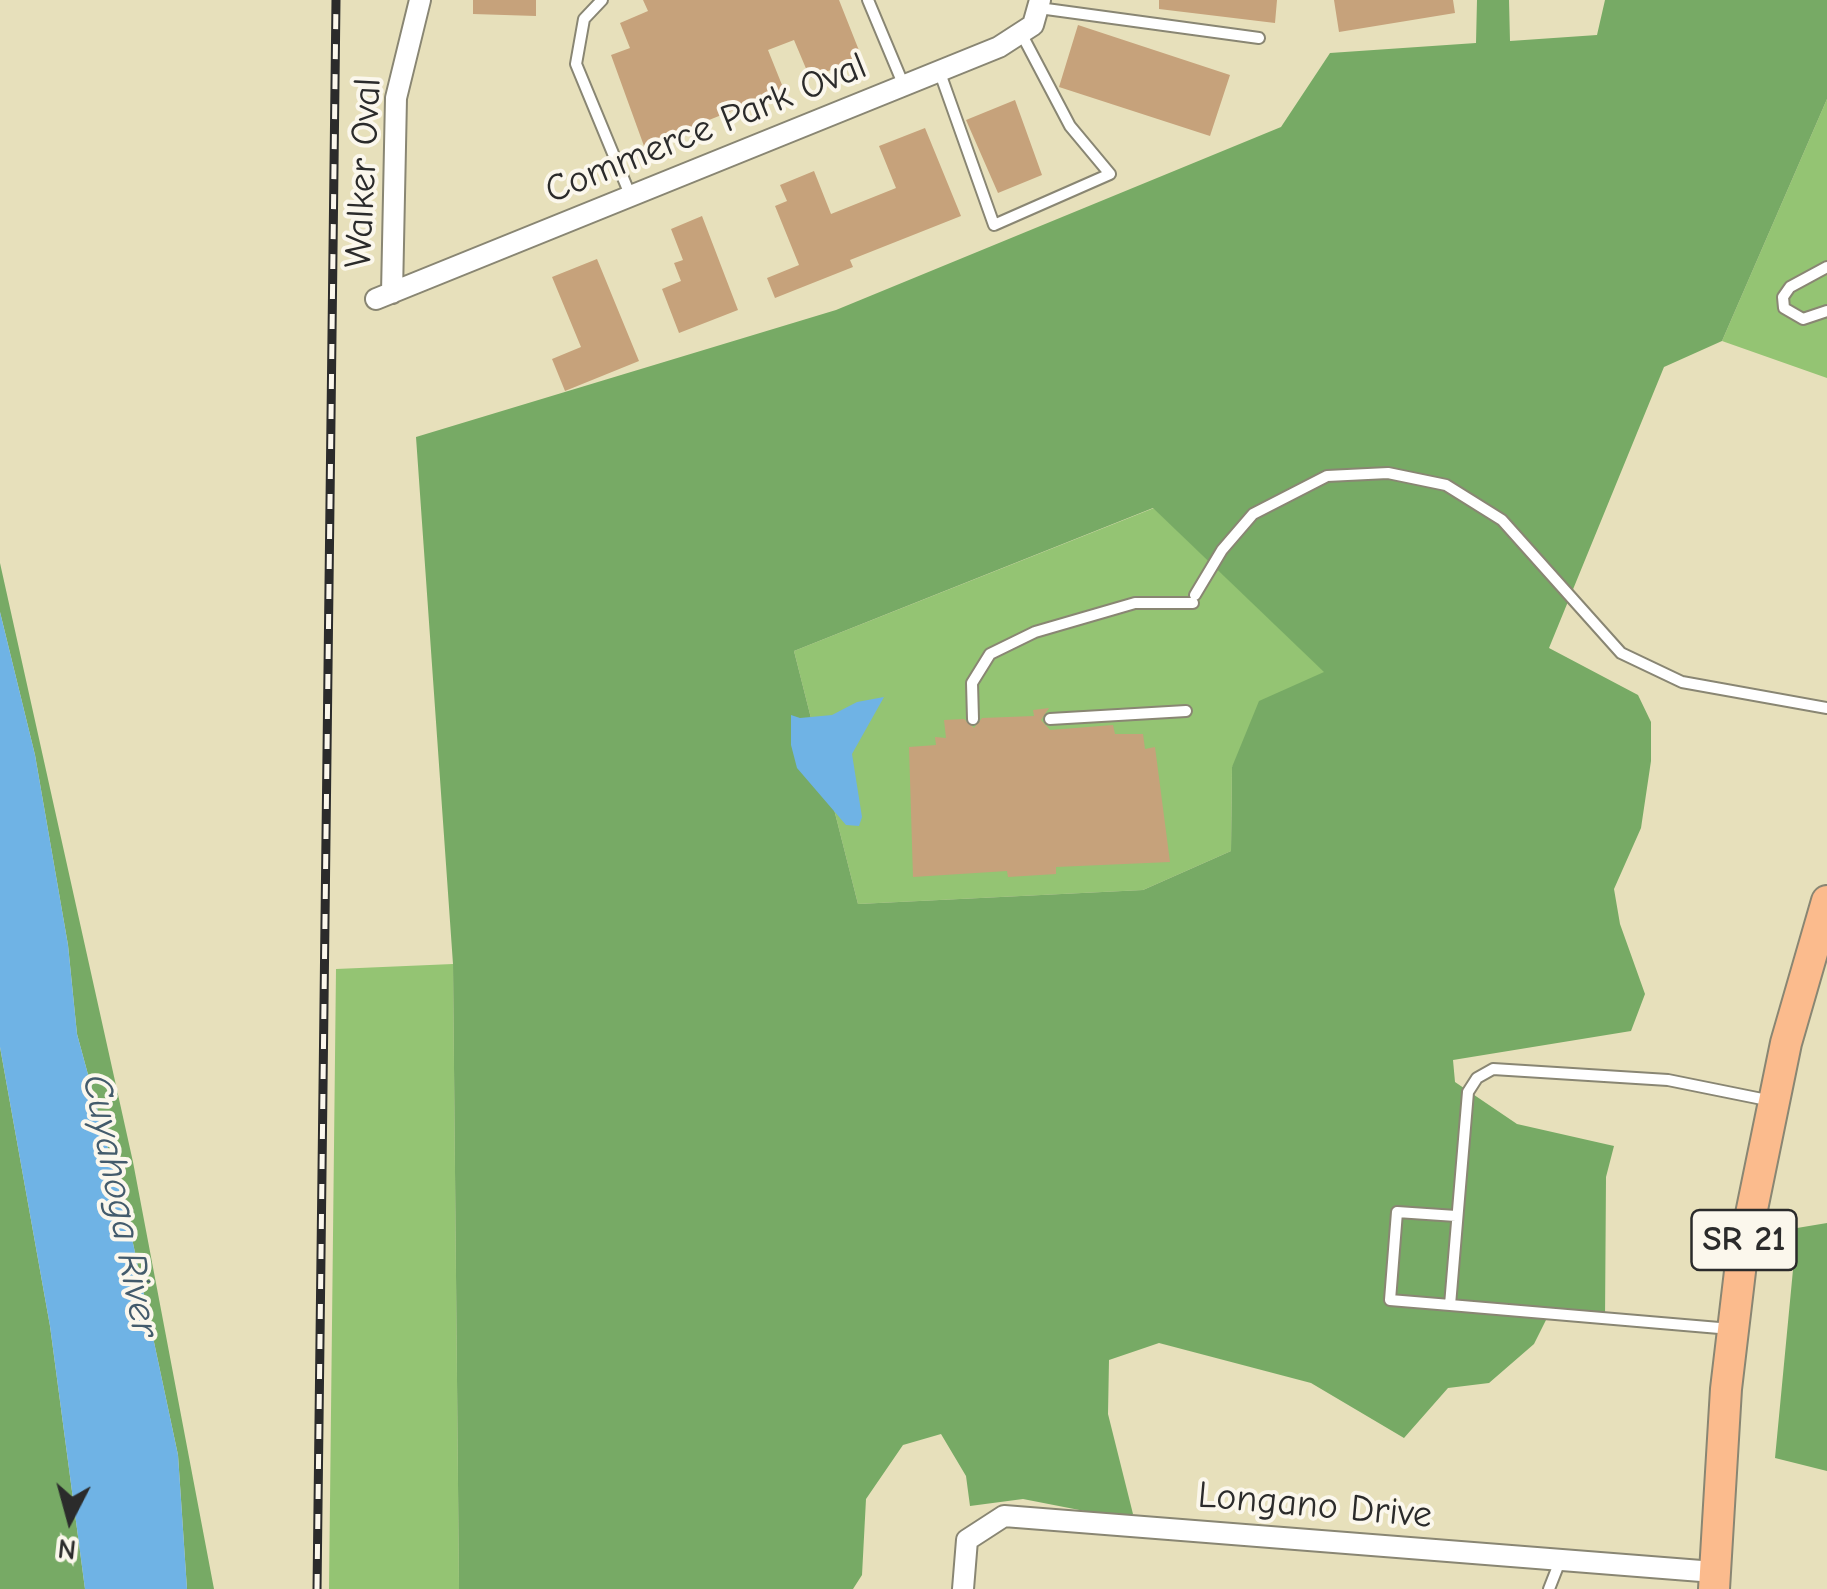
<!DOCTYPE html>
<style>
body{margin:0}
#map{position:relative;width:1827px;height:1589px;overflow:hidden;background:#e7e0bb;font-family:"Comic Neue",sans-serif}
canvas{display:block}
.north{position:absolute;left:20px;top:1469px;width:100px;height:100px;-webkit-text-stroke:8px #fbf7ec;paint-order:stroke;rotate:186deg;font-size:28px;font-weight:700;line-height:40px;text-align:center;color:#2b2b2b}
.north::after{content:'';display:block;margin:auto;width:35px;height:45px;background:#2b2b2b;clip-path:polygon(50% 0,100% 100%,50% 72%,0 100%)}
</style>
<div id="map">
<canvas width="1827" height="1589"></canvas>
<div class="north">N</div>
</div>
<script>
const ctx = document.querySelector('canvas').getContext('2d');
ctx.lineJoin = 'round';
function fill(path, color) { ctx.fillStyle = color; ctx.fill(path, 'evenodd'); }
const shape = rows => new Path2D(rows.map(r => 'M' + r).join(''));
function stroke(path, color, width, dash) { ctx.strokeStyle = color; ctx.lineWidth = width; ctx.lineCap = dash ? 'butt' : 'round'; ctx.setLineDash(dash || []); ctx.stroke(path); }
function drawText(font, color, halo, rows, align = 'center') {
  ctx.font = font + ' "Comic Neue",sans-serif'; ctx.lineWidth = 8; ctx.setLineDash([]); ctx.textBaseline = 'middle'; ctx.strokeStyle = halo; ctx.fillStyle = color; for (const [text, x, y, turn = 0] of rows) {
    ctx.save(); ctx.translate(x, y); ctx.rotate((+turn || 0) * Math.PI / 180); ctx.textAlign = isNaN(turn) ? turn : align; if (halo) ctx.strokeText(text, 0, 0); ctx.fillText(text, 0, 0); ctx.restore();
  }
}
const green = shape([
 [1827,99,1827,378,1722,341],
 [1154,508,1325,672,1232,767,1231,851,1143,890,858,904,794,651],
 [453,964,459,1589,329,1589,336,969]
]);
const forest = shape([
 [1477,0,1509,0,1510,41,1597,35,1605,0,1827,0,1827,99,1722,341,1664,367,1549,648,1638,695,1651,722,1651,761,1641,828,1614,889,1620,924,1645,994,1631,1031,1453,1060,1455,1082,1517,1124,1614,1146,1606,1177,1605,1320,1547,1318,1534,1344,1489,1383,1448,1388,1404,1438,1311,1383,1159,1343,1109,1360,1108,1414,1133,1514,1105,1515,1023,1499,970,1506,966,1476,941,1434,903,1445,866,1499,862,1575,853,1589,459,1589,453,964,416,437,836,310,1281,127,1330,53,1476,43],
 [1153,508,1324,672,1259,701,1232,767,1231,851,1143,890,858,904,794,651],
 [0,563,133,1162,214,1589,187,1589,178,1455,130,1229,77,1034,68,945,35,755,0,612],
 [0,1047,50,1326,85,1589,0,1589],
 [1827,1223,1827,1471,1775,1458,1797,1228]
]);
const water = shape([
 [0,612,35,755,68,945,77,1034,130,1229,178,1455,187,1589,85,1589,50,1326,0,1047],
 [884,697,852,754,862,817,859,826,846,825,797,768,791,745,791,715,800,718,832,715,857,702]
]);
const building = shape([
 [473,0,536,0,536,16,473,14],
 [643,0,839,0,862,58,810,78,794,40,768,50,784,90,644,146,611,55,630,48,620,23,648,11],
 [1159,0,1277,0,1275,23,1159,9],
 [1334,0,1453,0,1455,13,1339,32],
 [1078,25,1230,75,1210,136,1059,87],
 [1015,100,1042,175,998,193,966,120],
 [925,128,961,216,850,260,853,267,775,298,767,278,799,265,775,206,787,201,780,185,814,171,831,214,896,188,879,146],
 [702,216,738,310,679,333,662,289,681,281,674,263,683,260,671,229],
 [597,259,639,361,565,391,552,359,581,347,552,277],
 [1049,708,1041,720,1050,730,1113,725,1115,734,1143,734,1145,749,1155,747,1170,862,1056,867,1056,874,1008,877,1007,871,913,877,909,747,936,745,935,737,946,738,944,720,964,719,974,728,982,718,1034,716,1033,710]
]);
const service = shape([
 [602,0,584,19,576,64,631,197],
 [868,0,904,86],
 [1039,8,1259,38],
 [940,73,994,225,1110,174,1070,126,1021,33],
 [1827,267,1790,287,1783,297,1784,308,1803,319,1827,311],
 [1195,595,1222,550,1253,514,1327,476,1388,473,1446,485,1502,520,1621,653,1682,682,1827,708],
 [973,719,972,683,990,654,1035,632,1135,603,1193,603],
 [1050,719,1186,711],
 [1450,1305,1390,1300,1397,1212,1456,1216],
 [1731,1329,1450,1305,1468,1092,1477,1078,1493,1069,1668,1080,1772,1101],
 [1549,1589,1560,1561]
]);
const minor = shape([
 [392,293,396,98,420,0],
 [376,299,999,47,1033,25,1040,0],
 [963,1589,967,1540,1004,1516,1714,1572]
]);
const primary = shape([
 [1714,1589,1726,1389,1741,1263,1786,1043,1827,901]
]);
const rail = shape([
 [317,1589,336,0]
]);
const shields = [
 [1744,1240,105]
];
const shieldNames = [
 ["SR 21",1744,1240]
];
const streetNames = [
 ["Commerce Park Oval",706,129,-22],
 ["Walker Oval",364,173,-87],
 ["Longano Drive",1315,1506,5]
];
const waterNames = [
 ["Cuyahoga River",120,1206,79]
];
fill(green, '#94c473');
fill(forest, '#77aa65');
fill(water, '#6fb3e5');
fill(building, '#c6a27b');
stroke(service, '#898673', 14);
stroke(minor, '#898673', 24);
stroke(primary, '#898673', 34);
stroke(service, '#fff', 10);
stroke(minor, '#fff', 20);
stroke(primary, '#fbbb8d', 30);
stroke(rail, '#2b2b2b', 9);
stroke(rail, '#fbf7ec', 5, [15]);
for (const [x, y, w] of shields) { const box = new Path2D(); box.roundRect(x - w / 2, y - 30, w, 60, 8); ctx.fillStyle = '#fbf7ec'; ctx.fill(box); stroke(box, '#2b2b2b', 2.5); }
drawText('bold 35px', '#2b2b2b', null, shieldNames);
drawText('38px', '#2b2b2b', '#fbf7ec', streetNames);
drawText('italic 40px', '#435b6c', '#fbf7ec', waterNames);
</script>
